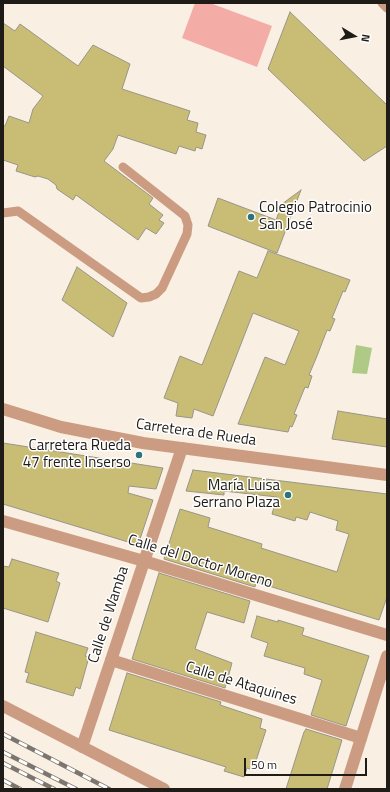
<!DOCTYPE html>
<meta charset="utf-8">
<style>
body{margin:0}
#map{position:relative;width:390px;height:792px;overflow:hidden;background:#f9efe2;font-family:"Titillium Web",sans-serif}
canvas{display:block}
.frame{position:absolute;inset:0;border:4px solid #1f1c17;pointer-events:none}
.north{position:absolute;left:334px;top:16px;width:40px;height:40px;-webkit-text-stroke:3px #fff;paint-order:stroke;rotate:100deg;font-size:11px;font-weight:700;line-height:16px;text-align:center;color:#1f1c17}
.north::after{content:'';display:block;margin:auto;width:14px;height:18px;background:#1f1c17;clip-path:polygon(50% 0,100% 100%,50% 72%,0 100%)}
.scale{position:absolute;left:244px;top:758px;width:123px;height:18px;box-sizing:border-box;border:2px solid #1f1c17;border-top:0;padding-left:5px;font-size:12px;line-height:14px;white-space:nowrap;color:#1f1c17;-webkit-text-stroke:3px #fff;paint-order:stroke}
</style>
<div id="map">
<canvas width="390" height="792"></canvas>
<div class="frame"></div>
<div class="north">N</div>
<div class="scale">50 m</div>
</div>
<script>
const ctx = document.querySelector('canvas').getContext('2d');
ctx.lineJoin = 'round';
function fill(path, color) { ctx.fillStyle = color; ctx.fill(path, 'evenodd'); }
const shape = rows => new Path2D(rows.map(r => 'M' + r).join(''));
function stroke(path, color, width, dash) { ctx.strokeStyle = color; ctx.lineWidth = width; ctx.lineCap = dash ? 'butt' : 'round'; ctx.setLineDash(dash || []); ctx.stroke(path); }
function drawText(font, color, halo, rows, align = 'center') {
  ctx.font = font + ' "Titillium Web",sans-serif'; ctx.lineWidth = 3; ctx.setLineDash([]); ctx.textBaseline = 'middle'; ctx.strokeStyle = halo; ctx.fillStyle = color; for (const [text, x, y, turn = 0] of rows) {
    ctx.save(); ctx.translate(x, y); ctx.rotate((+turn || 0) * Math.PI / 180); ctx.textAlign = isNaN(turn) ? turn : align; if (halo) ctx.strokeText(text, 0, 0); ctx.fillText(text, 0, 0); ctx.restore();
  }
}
const green = shape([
 [195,3,210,3,272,26,257,67,182,38]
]);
const water = shape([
 [356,345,372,348,367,374,352,373]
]);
const building = shape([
 [290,12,387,105,387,146,364,161,268,69,290,12],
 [3,23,15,31,20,24,78,66,93,45,130,64,122,89,190,111,187,120,198,123,196,132,206,135,202,149,196,147,195,151,179,146,176,154,118,135,113,149,104,161,153,198,149,204,163,215,159,220,164,223,156,234,146,228,138,240,76,195,73,200,57,189,56,185,48,179,38,176,35,177,16,171,18,165,3,160,3,126,5,126,9,116,29,123,33,109,43,96,3,66,3,23],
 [301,190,277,253,208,226,218,198,276,220,282,204,301,190],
 [268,251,350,280,345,292,343,291,332,318,335,319,330,331,327,330,317,356,309,375,312,376,308,388,305,387,294,414,297,415,292,427,290,426,288,432,238,424,265,357,285,365,299,331,253,313,213,416,194,409,192,418,176,416,178,403,164,398,180,356,202,365,239,271,257,278,268,251],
 [77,267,127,303,113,337,62,300,77,267],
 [338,411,387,419,387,447,332,439,338,411],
 [3,443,163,468,156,489,129,486,128,493,153,500,138,545,3,504,3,443],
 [193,470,387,494,387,597,379,620,256,582,255,587,164,559,180,509,210,518,208,527,262,544,261,548,337,572,349,534,336,530,338,521,310,512,307,520,296,517,295,521,272,514,277,497,224,491,224,495,186,491,193,470],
 [12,559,59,573,56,581,60,583,48,622,3,608,3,566,9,567,12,559],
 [159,573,250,601,244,623,207,612,195,649,232,663,225,688,132,659,159,573],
 [257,616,278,622,278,620,304,628,302,635,369,656,346,726,311,715,322,680,304,674,305,668,264,656,268,643,251,637,257,616],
 [36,632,88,648,85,656,89,657,80,689,76,687,73,696,26,682,29,673,25,672,36,632],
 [127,673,221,702,220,705,262,719,260,728,266,730,253,770,247,768,244,777,224,771,226,767,109,730,127,673],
 [306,729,342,740,327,789,286,789,304,732,306,729]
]);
const service = shape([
 [382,3,387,8],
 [3,213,18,211,141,298,149,297,156,294,162,288,187,234,188,225,185,216,123,167]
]);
const pedestrian = shape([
 [111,660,361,738]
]);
const minor = shape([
 [3,521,144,561,387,635],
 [3,706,164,789],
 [82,747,182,448],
 [345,789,387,656]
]);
const tertiary = shape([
 [3,409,61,427,143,443,387,475]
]);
const rail = shape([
 [3,734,109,789],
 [3,752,76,789],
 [3,763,54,789],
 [3,780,20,789]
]);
const markers = [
 [251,217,4,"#2b757a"],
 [139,455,4,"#2b757a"],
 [288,495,4,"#2b757a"]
];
const poiNames = [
 ["Colegio Patrocinio",259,208,"left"],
 ["San José",259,225,"left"],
 ["Carretera Rueda",131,446],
 ["47 frente Inserso",131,463],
 ["María Luisa",280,486],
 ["Serrano Plaza",280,503]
];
const streetNames = [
 ["Carretera de Rueda",196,433,8],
 ["Calle del Doctor Moreno",200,562,17],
 ["Calle de Wamba",109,615,-72],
 ["Calle de Ataquines",241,684,17]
];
fill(green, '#f4aca6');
fill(water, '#afc987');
fill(building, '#c9bd76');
stroke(building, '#979587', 1);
stroke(service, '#cc9c82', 9);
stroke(pedestrian, '#cc9c82', 12);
stroke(minor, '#cc9c82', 12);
stroke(tertiary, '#cc9c82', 12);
stroke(rail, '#7c766e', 4.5);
stroke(rail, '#fff', 3, [9]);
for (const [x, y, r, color] of markers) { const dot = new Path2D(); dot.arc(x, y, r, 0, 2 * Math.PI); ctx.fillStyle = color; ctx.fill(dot); stroke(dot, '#fff', 1.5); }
drawText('15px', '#1f1c17', '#fff', poiNames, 'right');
drawText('15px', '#1f1c17', '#fff', streetNames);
</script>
